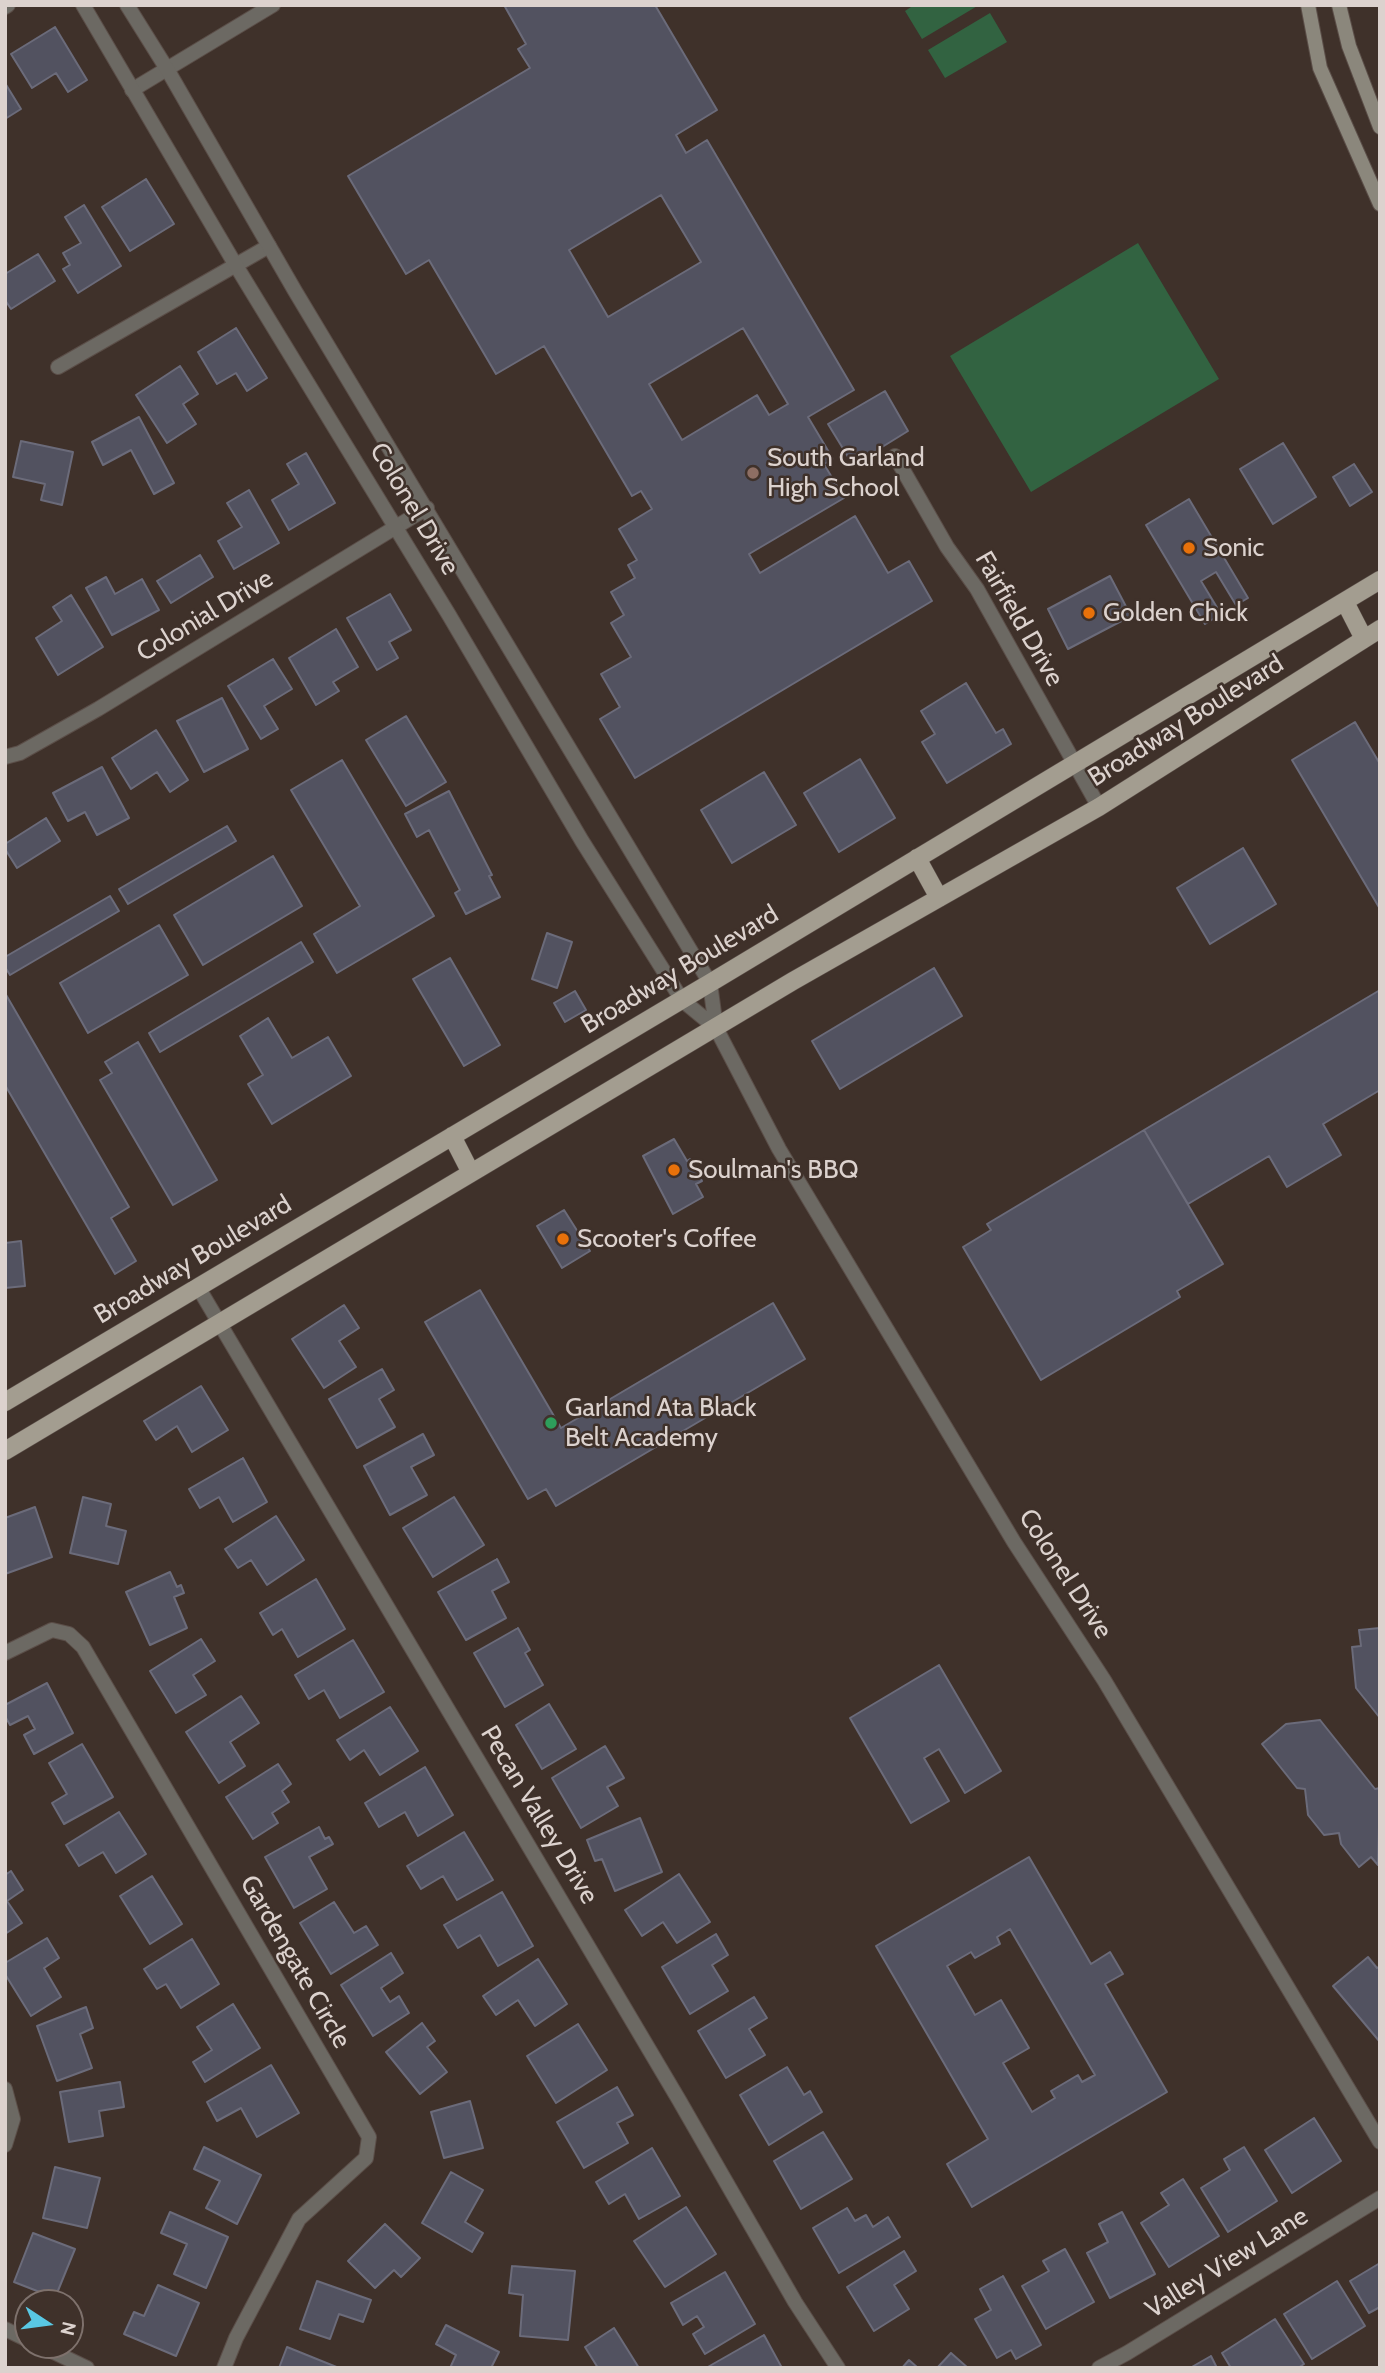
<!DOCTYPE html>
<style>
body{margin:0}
#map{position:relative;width:1385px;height:2373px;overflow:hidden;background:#3f312a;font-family:Cabin,sans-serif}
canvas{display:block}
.frame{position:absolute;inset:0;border:7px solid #dcd2ce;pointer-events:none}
.north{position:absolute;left:14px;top:2289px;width:70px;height:70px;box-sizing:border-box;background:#3f312a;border:2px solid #7e716c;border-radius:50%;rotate:103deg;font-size:19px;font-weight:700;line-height:28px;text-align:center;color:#dcd2ce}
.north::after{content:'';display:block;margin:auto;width:24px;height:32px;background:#59c8e4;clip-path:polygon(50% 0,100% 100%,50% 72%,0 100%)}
</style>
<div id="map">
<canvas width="1385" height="2373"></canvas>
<div class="frame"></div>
<div class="north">N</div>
</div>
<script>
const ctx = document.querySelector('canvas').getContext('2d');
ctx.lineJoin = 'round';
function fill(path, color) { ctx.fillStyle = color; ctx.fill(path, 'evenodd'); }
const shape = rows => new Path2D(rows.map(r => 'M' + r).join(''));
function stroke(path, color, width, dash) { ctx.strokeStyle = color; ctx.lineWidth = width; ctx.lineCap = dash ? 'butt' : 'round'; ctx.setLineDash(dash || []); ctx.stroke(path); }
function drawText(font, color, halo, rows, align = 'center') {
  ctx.font = font + ' Cabin,sans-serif'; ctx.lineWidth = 5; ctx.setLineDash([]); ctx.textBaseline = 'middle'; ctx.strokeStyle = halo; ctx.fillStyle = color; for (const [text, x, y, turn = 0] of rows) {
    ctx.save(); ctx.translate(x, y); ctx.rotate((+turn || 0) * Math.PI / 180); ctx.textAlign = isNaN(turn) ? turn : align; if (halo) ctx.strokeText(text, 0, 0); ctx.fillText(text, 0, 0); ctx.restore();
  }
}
const green = shape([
 [914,5,979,5,922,39,905,11],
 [990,13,1007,42,945,78,928,50],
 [1138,243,1219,379,1031,492,950,356]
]);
const building = shape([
 [504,5,655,5,717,110,676,135,686,153,707,140,854,390,808,417,833,459,824,464,844,498,749,554,760,573,855,516,888,573,909,561,932,601,635,778,600,719,620,707,601,674,631,657,611,623,624,615,611,592,635,578,628,565,637,560,619,529,652,509,641,491,632,496,544,346,496,374,429,260,406,274,348,176,530,68,518,49,526,44,504,5],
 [661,195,701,262,608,317,569,250,661,195],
 [743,328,788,404,769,415,757,395,682,440,649,384,743,328],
 [55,27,87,80,68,92,56,73,32,88,11,54,55,27],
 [5,83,21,109,5,119,5,83],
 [146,179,174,224,130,251,102,207,146,179],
 [84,205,121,266,78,293,63,269,70,265,63,253,81,243,65,217,84,205],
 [38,254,55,281,11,309,5,300,5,274,38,254],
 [236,328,267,378,247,391,236,373,217,384,198,352,236,328],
 [180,366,198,394,183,404,196,424,167,443,136,395,180,366],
 [885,391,908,431,853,465,828,424,885,391],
 [139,417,174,483,154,494,131,450,103,465,92,442,139,417],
 [21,441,73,452,62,505,41,500,45,484,13,477,21,441],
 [1283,443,1316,497,1273,524,1240,469,1283,443],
 [306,453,335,503,289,530,272,500,299,484,287,464,306,453],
 [1354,464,1372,492,1350,506,1333,477,1354,464],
 [249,490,279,543,234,569,218,541,242,527,227,503,249,490],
 [1189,499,1248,598,1236,605,1216,572,1201,581,1221,614,1205,624,1146,525,1189,499],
 [200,555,213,577,171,603,157,581,200,555],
 [1110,576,1131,616,1068,649,1048,609,1110,576],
 [106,577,115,594,142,579,159,610,112,635,86,588,106,577],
 [390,594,411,630,389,642,398,658,377,670,347,618,390,594],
 [71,595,103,647,58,675,36,638,62,621,53,607,71,595],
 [336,629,358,667,333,682,339,691,316,705,289,658,336,629],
 [273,659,292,689,264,706,278,729,261,739,228,686,273,659],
 [966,683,996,733,1003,729,1011,744,947,783,922,742,935,734,921,711,966,683],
 [222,698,248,749,204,772,177,721,222,698],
 [406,716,446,782,406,806,366,740,406,716],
 [1355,722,1380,764,1380,909,1292,760,1355,722],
 [156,730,188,780,170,792,157,772,131,789,112,758,156,730],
 [860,759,895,818,839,852,804,793,860,759],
 [342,760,434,916,337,973,314,934,360,906,291,790,342,760],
 [102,767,129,818,97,835,85,812,68,821,53,793,102,767],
 [764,772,796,825,732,863,701,810,764,772],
 [449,791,492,875,489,876,500,897,466,914,455,893,460,890,429,830,417,837,405,814,449,791],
 [46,818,60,841,17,868,5,849,5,844,46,818],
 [227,826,236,841,128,904,119,889,227,826],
 [1243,848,1276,904,1210,944,1177,888,1243,848],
 [273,856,302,906,203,965,174,915,273,856],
 [110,896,119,911,10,975,5,967,5,957,110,896],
 [159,925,188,975,88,1033,60,983,159,925],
 [547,933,572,942,557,988,532,979,547,933],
 [301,942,313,962,160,1052,149,1033,301,942],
 [450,958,500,1045,464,1066,413,979,450,958],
 [934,968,962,1016,840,1089,812,1041,934,968],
 [1380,990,1380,1090,1323,1124,1341,1155,1287,1187,1269,1156,1188,1204,1144,1130,1380,990],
 [575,991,586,1010,565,1022,554,1003,575,991],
 [5,993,129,1207,111,1218,136,1261,115,1274,5,1085,5,993],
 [268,1018,292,1058,328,1037,351,1076,272,1124,248,1084,263,1075,240,1036,268,1018],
 [138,1042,217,1180,173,1205,100,1080,112,1073,105,1062,138,1042],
 [1144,1130,1223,1264,1177,1291,1180,1297,1041,1380,963,1247,991,1230,987,1224,1144,1130],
 [674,1139,687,1161,690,1159,702,1181,696,1184,703,1197,673,1214,643,1156,674,1139],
 [564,1210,590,1251,562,1268,537,1226,564,1210],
 [21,1241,25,1286,5,1288,5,1243,21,1241],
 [480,1290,561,1428,773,1303,805,1359,556,1506,546,1489,528,1499,425,1322,480,1290],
 [344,1305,359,1328,339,1341,356,1367,324,1388,292,1339,344,1305],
 [382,1369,394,1390,379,1399,395,1427,357,1448,329,1399,382,1369],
 [201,1386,228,1430,192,1452,177,1426,156,1440,144,1421,201,1386],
 [423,1434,434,1455,411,1467,427,1495,390,1515,364,1466,423,1434],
 [243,1458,267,1502,233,1522,219,1497,200,1508,189,1489,243,1458],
 [83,1497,111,1504,106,1526,126,1531,118,1564,70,1553,83,1497],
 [454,1497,484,1545,433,1577,403,1528,454,1497],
 [35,1507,52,1557,5,1574,5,1518,35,1507],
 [276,1516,304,1560,267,1585,251,1560,238,1568,225,1549,276,1516],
 [497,1559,509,1582,492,1591,506,1618,466,1640,438,1592,497,1559],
 [170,1572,177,1587,181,1585,184,1593,174,1597,187,1628,150,1645,126,1592,170,1572],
 [316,1579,345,1629,298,1657,282,1629,273,1635,260,1613,316,1579],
 [518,1628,530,1650,525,1653,543,1685,505,1707,474,1653,518,1628],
 [1380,1628,1380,1718,1356,1688,1352,1647,1361,1646,1359,1630,1380,1628],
 [201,1639,215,1661,193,1675,206,1695,176,1713,150,1671,201,1639],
 [353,1640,384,1692,340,1718,324,1690,309,1699,295,1675,353,1640],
 [939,1665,1001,1771,965,1793,939,1749,924,1758,949,1801,911,1823,850,1718,939,1665],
 [47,1683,73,1733,34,1754,24,1735,35,1729,28,1716,10,1725,5,1716,5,1705,47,1683],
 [241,1696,259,1723,230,1742,245,1766,219,1783,186,1732,241,1696],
 [549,1704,576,1749,542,1769,516,1725,549,1704],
 [390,1707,418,1751,380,1775,364,1750,350,1760,337,1740,390,1707],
 [1320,1720,1375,1789,1380,1788,1378,1865,1371,1857,1359,1867,1341,1844,1339,1833,1324,1835,1308,1815,1305,1789,1297,1788,1262,1744,1286,1724,1320,1720],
 [82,1744,113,1797,64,1824,52,1803,67,1794,49,1763,82,1744],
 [605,1746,624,1778,607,1787,618,1806,581,1828,552,1778,605,1746],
 [278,1764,291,1784,282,1791,289,1802,272,1813,278,1823,253,1839,226,1797,278,1764],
 [425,1767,453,1815,418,1836,405,1812,379,1827,365,1803,425,1767],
 [119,1812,146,1854,116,1873,103,1852,79,1866,66,1845,119,1812],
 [640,1818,662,1872,615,1891,602,1859,595,1861,587,1840,640,1818],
 [319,1827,325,1839,329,1837,333,1844,309,1857,327,1889,294,1908,265,1857,319,1827],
 [464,1832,493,1880,457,1900,443,1876,421,1889,407,1866,464,1832],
 [1029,1857,1091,1964,1110,1952,1123,1974,1105,1984,1167,2092,972,2207,947,2164,988,2139,876,1946,1029,1857],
 [1010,1929,1095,2075,1082,2082,1078,2075,1051,2091,1055,2098,1032,2112,1003,2063,1029,2048,1001,2000,975,2015,947,1966,971,1952,975,1958,1000,1944,997,1937,1010,1929],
 [11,1871,23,1890,7,1901,22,1923,5,1934,5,1875,11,1871],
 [679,1874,710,1922,677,1943,663,1922,642,1936,625,1910,679,1874],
 [152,1876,182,1924,150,1944,120,1896,152,1876],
 [502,1892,533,1946,498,1966,480,1935,458,1948,444,1925,502,1892],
 [334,1902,354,1933,366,1926,378,1945,331,1974,300,1923,334,1902],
 [716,1934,728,1955,712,1965,728,1991,690,2014,662,1967,716,1934],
 [47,1938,59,1958,44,1968,61,1997,31,2016,5,1974,5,1963,47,1938],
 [192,1939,219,1984,181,2008,166,1984,157,1989,144,1969,192,1939],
 [391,1953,403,1973,381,1988,390,2002,399,1996,409,2013,373,2036,341,1985,391,1953],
 [1368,1957,1377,1968,1380,1966,1380,2042,1333,1986,1368,1957],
 [538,1959,567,2004,535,2026,518,2000,496,2015,483,1996,538,1959],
 [754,1997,767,2018,749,2029,765,2055,726,2078,698,2031,754,1997],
 [233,2004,260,2048,205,2082,193,2062,212,2050,197,2027,233,2004],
 [86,2007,93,2028,80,2034,92,2068,57,2081,37,2026,86,2007],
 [422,2023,435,2041,427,2047,447,2072,420,2094,386,2052,422,2023],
 [578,2024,607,2070,556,2103,527,2056,578,2024],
 [271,2065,299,2113,257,2137,241,2108,217,2121,207,2102,271,2065],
 [787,2067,804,2095,810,2091,822,2112,769,2145,740,2095,787,2067],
 [120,2082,124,2107,99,2111,103,2136,69,2142,60,2092,120,2082],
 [617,2087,633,2115,617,2123,628,2143,584,2168,557,2122,617,2087],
 [470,2101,483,2148,444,2158,431,2112,470,2101],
 [1314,2118,1341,2161,1292,2193,1265,2150,1314,2118],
 [823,2132,852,2179,801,2209,774,2161,823,2132],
 [204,2147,261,2175,237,2224,206,2208,220,2181,194,2169,204,2147],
 [1244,2147,1277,2201,1228,2232,1201,2188,1230,2170,1224,2159,1244,2147],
 [652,2148,680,2196,639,2219,625,2194,609,2204,596,2182,652,2148],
 [55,2167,100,2178,87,2228,43,2218,55,2167],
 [451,2172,483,2190,465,2222,483,2233,472,2252,422,2223,451,2172],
 [1183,2179,1219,2236,1169,2267,1141,2223,1169,2205,1161,2193,1183,2179],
 [686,2207,716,2254,665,2287,634,2241,686,2207],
 [847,2208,855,2221,866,2215,873,2227,888,2217,900,2237,839,2273,813,2228,847,2208],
 [170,2212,228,2237,206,2288,174,2274,187,2244,161,2233,170,2212],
 [1122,2212,1155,2274,1110,2298,1087,2253,1108,2242,1099,2224,1122,2212],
 [385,2224,420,2258,401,2277,394,2270,375,2288,348,2261,385,2224],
 [33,2233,75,2249,55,2298,14,2282,33,2233],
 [1065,2249,1094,2302,1046,2329,1022,2286,1049,2271,1043,2261,1065,2249],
 [904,2251,916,2271,894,2285,909,2309,874,2331,847,2287,904,2251],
 [1380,2263,1380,2307,1369,2313,1350,2281,1380,2263],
 [512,2266,575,2271,568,2340,520,2336,523,2295,509,2293,512,2266],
 [725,2272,755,2324,705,2354,693,2334,704,2327,697,2316,683,2325,671,2303,725,2272],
 [1003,2276,1041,2345,1016,2359,1011,2350,997,2358,975,2319,991,2310,980,2289,1003,2276],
 [317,2281,371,2300,363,2322,339,2314,330,2339,300,2329,317,2281],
 [1337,2281,1365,2326,1312,2359,1284,2314,1337,2281],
 [158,2285,199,2303,176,2356,124,2334,134,2312,144,2316,158,2285],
 [1275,2319,1304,2364,1298,2368,1231,2368,1222,2353,1275,2319],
 [446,2325,499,2352,491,2368,450,2368,456,2355,436,2344,446,2325],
 [614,2328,639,2368,598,2368,585,2347,614,2328],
 [764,2335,782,2368,706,2368,764,2335],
 [287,2347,339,2368,279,2368,287,2347],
 [951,2353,968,2368,937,2368,951,2353],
 [1211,2356,1217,2368,1190,2368,1211,2356],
 [909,2360,918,2368,902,2368,909,2360]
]);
const minor = shape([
 [5,7,8,5],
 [132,90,273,5],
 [58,367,269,246],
 [895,456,947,547,977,589,1099,807],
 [5,757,20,753,98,709,427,508],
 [198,1287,679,2100,795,2302,838,2368],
 [5,1653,52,1630,69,1634,83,1647,369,2137,366,2158,299,2219,236,2338,224,2368],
 [5,2089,13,2119,5,2145],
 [1099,2368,1127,2353,1380,2198]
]);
const tertiary = shape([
 [83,5,235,264,449,615,582,841,682,1000,716,1028],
 [127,5,167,69,295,291,710,983,716,1028,779,1149,1014,1542,1104,1680,1380,2142],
 [5,2329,28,2340],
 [39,2345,87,2368]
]);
const secondary = shape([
 [1308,5,1320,68,1380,204],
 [1339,5,1349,46,1380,127]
]);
const primary = shape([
 [1345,602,1364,639],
 [917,858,939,898],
 [452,1136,471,1173],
 [5,1402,710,983,1380,580],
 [5,1451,793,981,1099,807,1380,629]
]);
const markers = [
 [753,473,7,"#8d6e63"],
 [1189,548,7,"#e8710a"],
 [1089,613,7,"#e8710a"],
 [674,1170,7,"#e8710a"],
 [563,1239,7,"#e8710a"],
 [551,1423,7,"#2e9e5b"]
];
const poiNames = [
 ["South Garland",767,458],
 ["High School",767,488],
 ["Sonic",1203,548],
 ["Golden Chick",1103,613],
 ["Soulman's BBQ",688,1170],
 ["Scooter's Coffee",577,1239],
 ["Garland Ata Black",565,1408],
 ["Belt Academy",565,1438]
];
const streetNames = [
 ["Colonel Drive",414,509,59],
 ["Colonial Drive",205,616,-31],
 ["Fairfield Drive",1019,619,60],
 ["Broadway Boulevard",1186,721,-32],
 ["Broadway Boulevard",680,970,-31],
 ["Broadway Boulevard",193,1260,-31],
 ["Colonel Drive",1065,1574,57],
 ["Pecan Valley Drive",539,1815,59],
 ["Gardengate Circle",295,1962,60],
 ["Valley View Lane",1227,2263,-32]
];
fill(green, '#326341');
fill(building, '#525260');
stroke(building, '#6b6b7a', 2);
stroke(minor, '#5b4e48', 16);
stroke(tertiary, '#5b4e48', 16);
stroke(secondary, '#5b4e48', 16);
stroke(primary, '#5b4e48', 19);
stroke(minor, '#6c6963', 14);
stroke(tertiary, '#6c6963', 14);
stroke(secondary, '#8b877c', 14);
stroke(primary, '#a39d90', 18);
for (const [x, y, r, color] of markers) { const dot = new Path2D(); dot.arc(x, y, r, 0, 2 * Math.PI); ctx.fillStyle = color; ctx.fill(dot); stroke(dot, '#3f312a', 2.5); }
drawText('26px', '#dcd2ce', '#3f312a', poiNames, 'left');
drawText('26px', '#dcd2ce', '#3f312a', streetNames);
</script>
